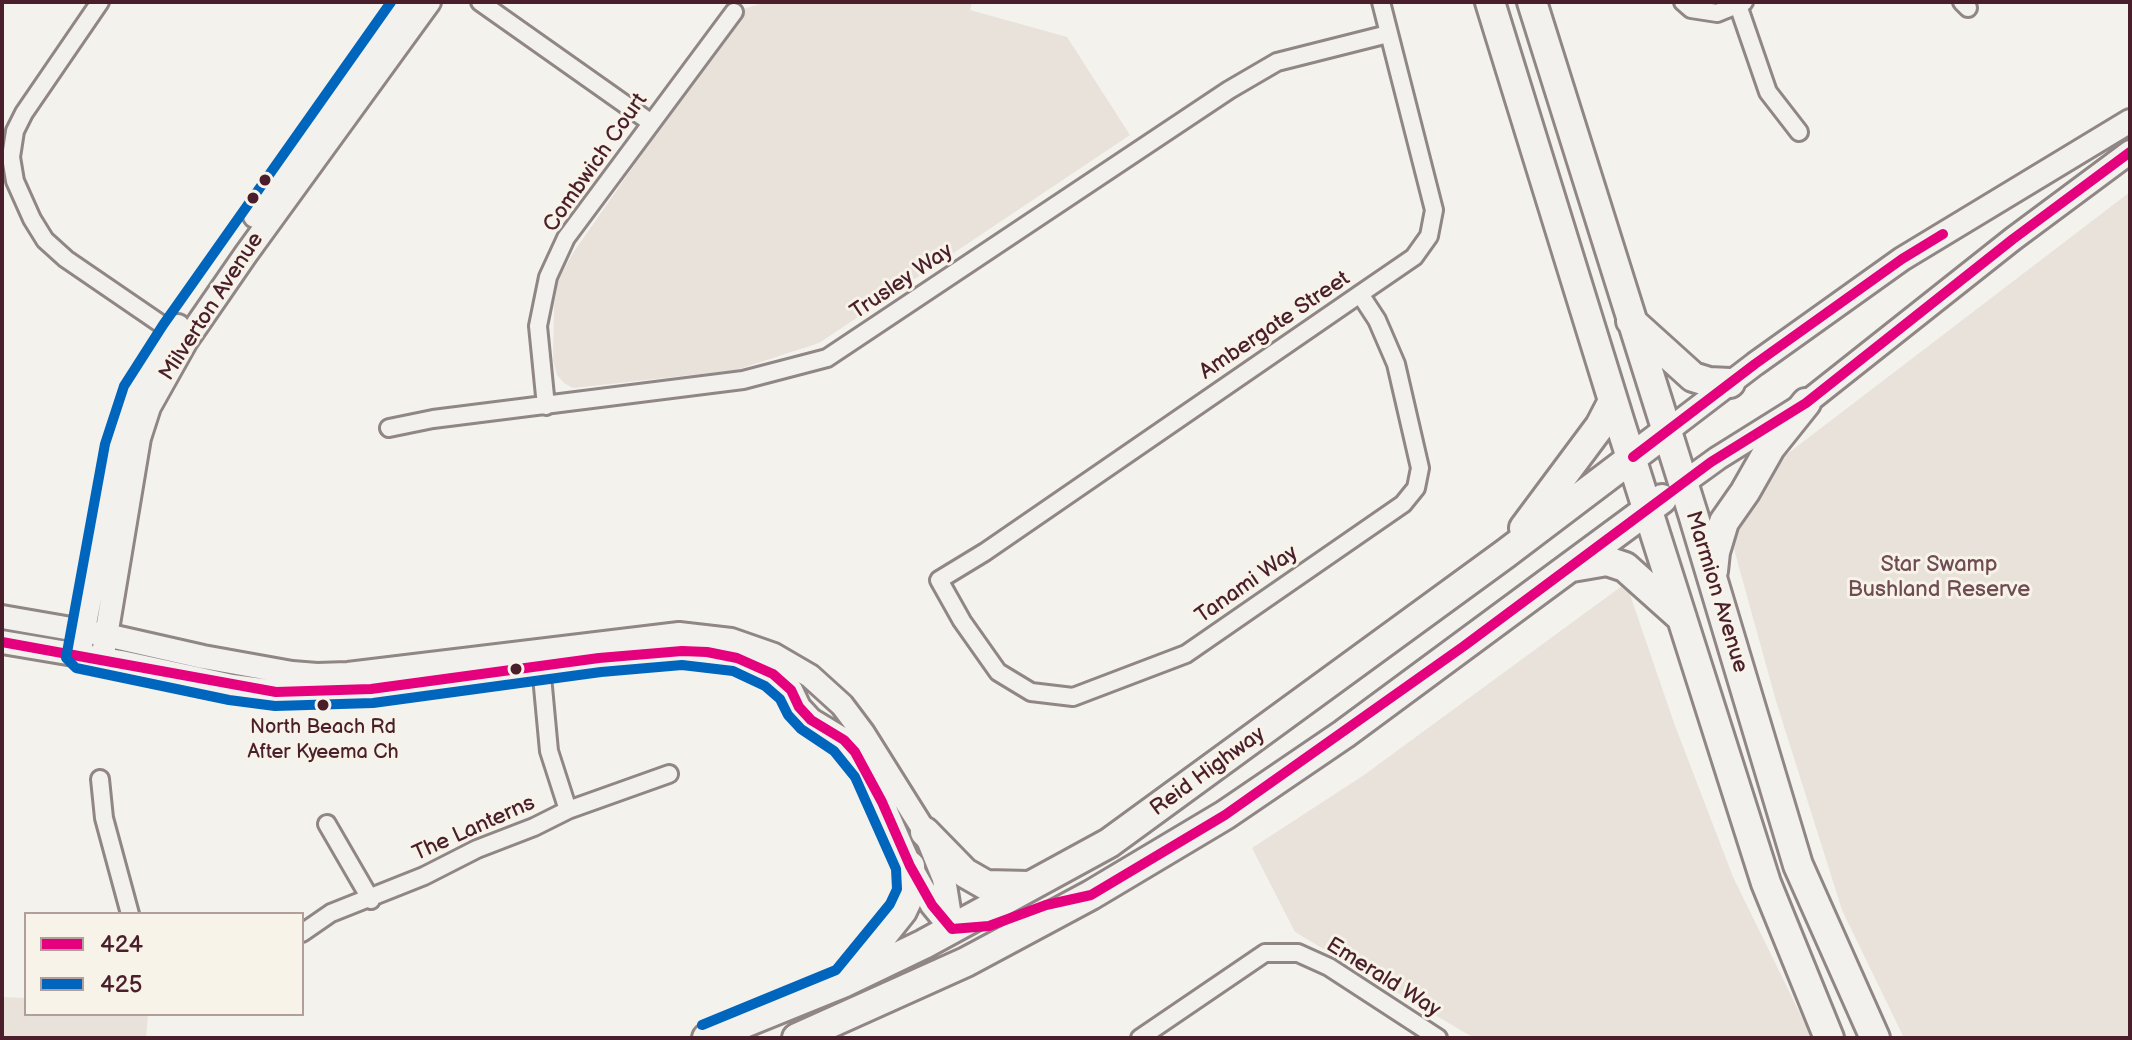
<!DOCTYPE html>
<style>
body{margin:0}
#map{position:relative;width:2132px;height:1040px;overflow:hidden;background:#f4f2ec;font-family:"Balsamiq Sans",sans-serif}
canvas{display:block}
.frame{position:absolute;inset:0;border:4px solid #4a1f2b;pointer-events:none}
.legend{position:absolute;left:24px;top:912px;width:280px;height:104px;box-sizing:border-box;background:#f7f3e8;border:2px solid #b29e9c;margin:0;padding:10px 14px;list-style:none;font-size:24px;color:#4a1f2b}
.legend li{display:flex;align-items:center;gap:16px;height:40px}
.legend b{width:40px;border:2px solid #b29e9c}
</style>
<div id="map">
<canvas width="2132" height="1040"></canvas>
<div class="frame"></div>
<ul class="legend">
<li><b style="height:10px;background:#e5007d"></b>424</li>
<li><b style="height:10px;background:#0065bd"></b>425</li>
</ul>
</div>
<script>
const ctx = document.querySelector('canvas').getContext('2d');
ctx.lineJoin = 'round';
function fill(path, color) { ctx.fillStyle = color; ctx.fill(path, 'evenodd'); }
const shape = rows => new Path2D(rows.map(r => 'M' + r).join(''));
function stroke(path, color, width, dash) { ctx.strokeStyle = color; ctx.lineWidth = width; ctx.lineCap = dash ? 'butt' : 'round'; ctx.setLineDash(dash || []); ctx.stroke(path); }
function drawText(font, color, halo, rows, align = 'center') {
  ctx.font = font + ' "Balsamiq Sans",sans-serif'; ctx.lineWidth = 6; ctx.setLineDash([]); ctx.textBaseline = 'middle'; ctx.strokeStyle = halo; ctx.fillStyle = color; for (const [text, x, y, turn = 0] of rows) {
    ctx.save(); ctx.translate(x, y); ctx.rotate((+turn || 0) * Math.PI / 180); ctx.textAlign = isNaN(turn) ? turn : align; if (halo) ctx.strokeText(text, 0, 0); ctx.fillText(text, 0, 0); ctx.restore();
  }
}
const green = shape([
 [766,2,972,2,970,10,1067,37,1130,135,819,343,736,370,583,387,573,388,564,383,557,375,553,361,554,306,558,280,573,253,743,9],
 [2130,192,2130,1038,1904,1038,1842,910,1776,701,1734,549,1742,512,1774,464],
 [1626,583,1674,723,1733,877,1812,1038,1474,1038,1295,932,1252,848,1364,775],
 [2,997,26,998,26,1014,148,1014,146,1038,2,1038]
]);
const street = shape([
 [100,2,24,113,15,131,11,157,15,181,32,219,45,240,66,259,180,337],
 [480,2,650,122],
 [1683,2,1691,9,1717,13,1744,2],
 [1962,2,1968,8],
 [1738,5,1768,92,1799,132],
 [1360,294,1377,320,1396,364,1420,468,1416,488,1403,504,1186,654,1073,697,1031,692,998,672,962,621,939,580,985,552,1360,294,1414,257,1429,236,1434,210,1381,2],
 [546,406,538,326,548,277,566,238,734,12],
 [389,428,433,419,743,380,827,358,1229,90,1277,62,1388,34],
 [540,655,549,751,568,810],
 [100,779,104,818,130,914],
 [327,824,371,900],
 [302,933,331,913,424,876,477,849,534,827,568,810,669,774],
 [1140,1038,1265,953,1298,953,1329,967,1438,1038]
]);
const secondary = shape([
 [255,216,408,2],
 [1666,432,1755,364,1902,259,2130,121],
 [1682,484,1718,458,1806,403,2013,239,2130,152],
 [2,617,106,635,203,657,292,673,317,675,348,674,679,634,731,640,774,655,810,676,842,705,863,733,925,832,944,879,952,929],
 [2,642,121,662,232,686,276,692,371,689,599,658,682,651,707,652,737,658,773,674,791,690,799,707,811,720,844,740,855,752,882,802,910,866,932,905,951,928],
 [81,645,119,447,137,392,178,326],
 [104,648,139,438,149,407,186,341,246,254,429,2]
]);
const highway = shape([
 [1490,2,1620,423,1766,883,1829,1038],
 [1532,2,1693,514,1798,865,1875,1038],
 [1631,321,1693,377,1709,382,1730,383],
 [1524,528,1600,426,1613,401],
 [1572,567,1607,561,1625,567,1682,618],
 [1713,571,1715,552,1724,522,1745,492,1770,448,1806,403],
 [925,832,965,873,986,885,1029,886],
 [851,975,902,911,911,892,910,866],
 [707,1038,845,982,924,944,1109,843,1505,554,1666,432],
 [797,1038,966,962,1091,895,1225,815,1344,734,1662,499]
]);
const bus1 = shape([
 [1633,457,1755,364,1902,259,1943,234],
 [2,642,276,692,371,689,599,658,682,651,707,652,737,658,773,674,791,690,799,707,811,720,844,740,855,752,882,802,910,866,932,905,952,929,989,926,1046,905,1091,895,1225,815,1464,646,1711,462,1806,403,2013,239,2130,152]
]);
const bus2 = shape([
 [391,2,163,325,124,386,105,444,66,658,76,668,229,700,275,706,373,703,601,672,682,665,733,671,765,686,780,699,788,715,801,729,834,751,855,777,896,869,897,889,890,904,836,970,702,1025]
]);
const markers = [
 [265,180,7,"#4a1f2b"],
 [253,198,7,"#4a1f2b"],
 [516,669,7,"#4a1f2b"],
 [323,705,7,"#4a1f2b"]
];
const busNames = [
 ["North Beach Rd",323,728],
 ["After Kyeema Ch",323,753]
];
const streetNames = [
 ["Combwich Court",596,163,-55],
 ["Trusley Way",902,282,-34],
 ["Milverton Avenue",212,307,-57],
 ["Ambergate Street",1275,326,-34],
 ["Tanami Way",1247,585,-35],
 ["Marmion Avenue",1716,592,73],
 ["Reid Highway",1208,772,-36],
 ["The Lanterns",474,829,-24],
 ["Emerald Way",1383,978,32]
];
const parkNames = [
 ["Star Swamp",1939,565],
 ["Bushland Reserve",1939,590]
];
fill(green, '#e8e2da');
stroke(street, '#8f8685', 22);
stroke(secondary, '#8f8685', 28);
stroke(highway, '#8f8685', 34);
stroke(street, '#f2f1ed', 16);
stroke(secondary, '#f2f1ed', 22);
stroke(highway, '#f2f1ed', 28);
stroke(bus1, '#e5007d', 10);
stroke(bus2, '#0065bd', 10);
for (const [x, y, r, color] of markers) { const dot = new Path2D(); dot.arc(x, y, r, 0, 2 * Math.PI); ctx.fillStyle = color; ctx.fill(dot); stroke(dot, '#f7f3e8', 3); }
drawText('20px', '#4a1f2b', '#f7f3e8', busNames);
drawText('22px', '#4a1f2b', '#f7f3e8', streetNames);
drawText('22px', '#6f4c53', '#f7f3e8', parkNames);
</script>
